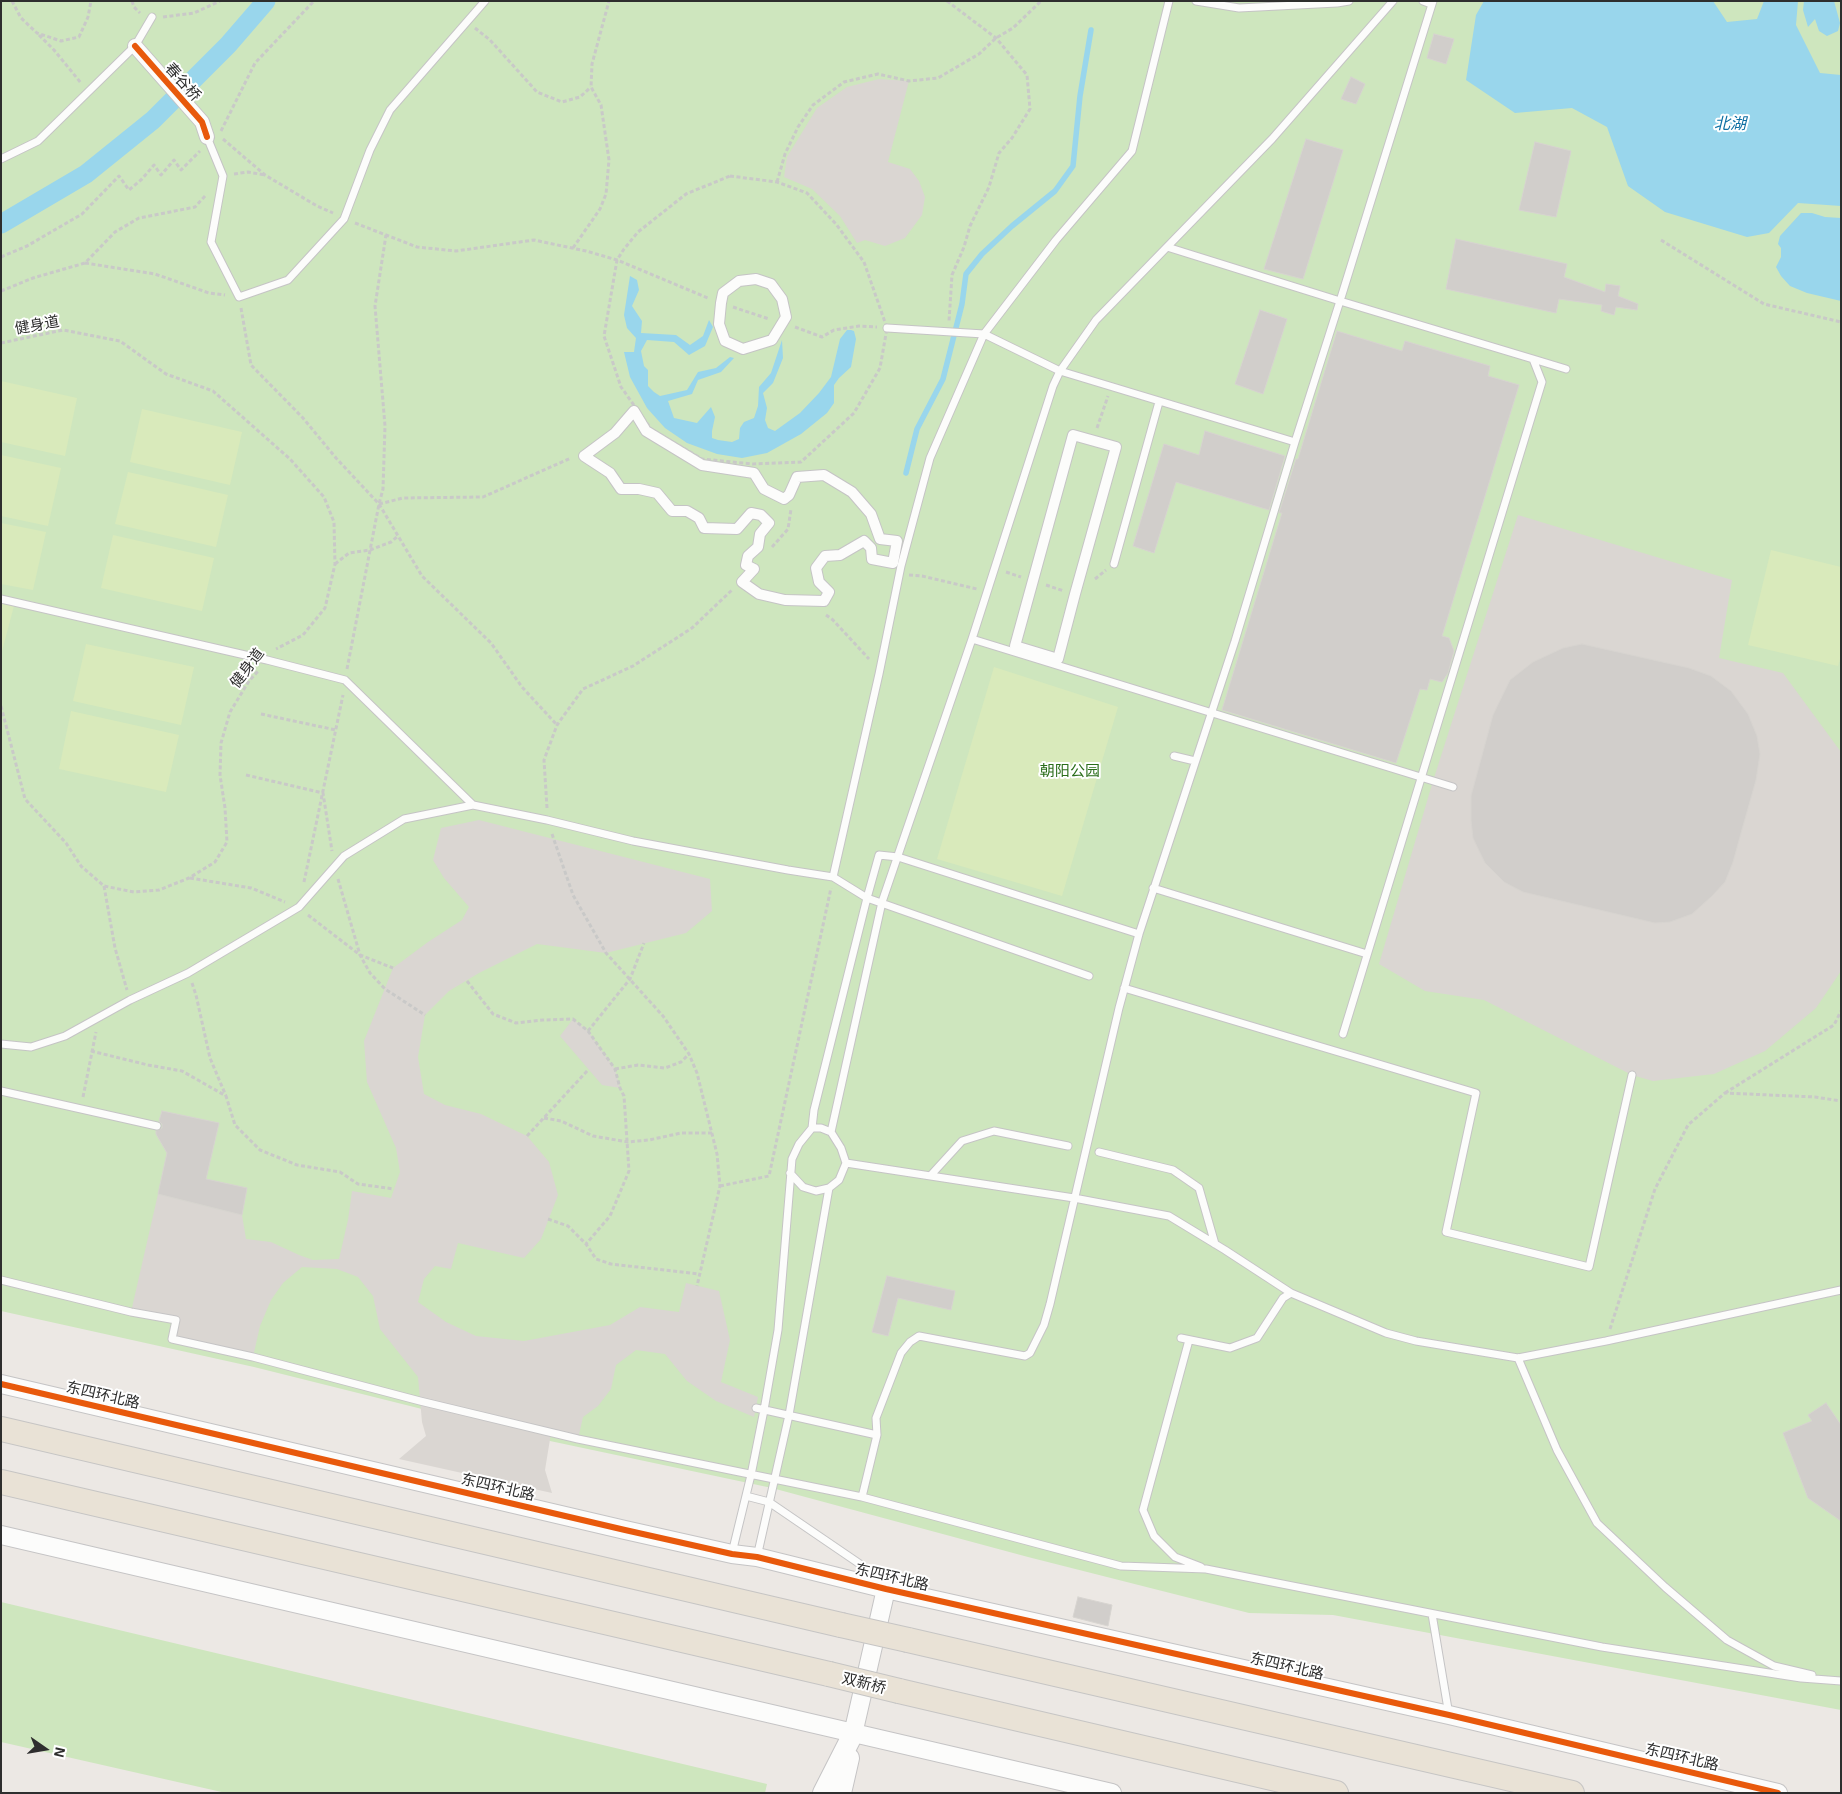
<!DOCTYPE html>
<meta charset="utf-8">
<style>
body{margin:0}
#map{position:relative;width:1842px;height:1794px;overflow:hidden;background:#ece8e4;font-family:"Exo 2",sans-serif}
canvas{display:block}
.frame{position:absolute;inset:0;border:2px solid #2e2e2e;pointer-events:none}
.north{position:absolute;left:20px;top:1724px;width:50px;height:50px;-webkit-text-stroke:4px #fff;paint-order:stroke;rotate:103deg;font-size:14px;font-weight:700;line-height:20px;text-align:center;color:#2e2e2e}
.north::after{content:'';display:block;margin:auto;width:18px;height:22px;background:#2e2e2e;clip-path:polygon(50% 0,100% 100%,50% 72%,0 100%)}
</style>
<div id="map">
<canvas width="1842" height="1794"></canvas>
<div class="frame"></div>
<div class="north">N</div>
</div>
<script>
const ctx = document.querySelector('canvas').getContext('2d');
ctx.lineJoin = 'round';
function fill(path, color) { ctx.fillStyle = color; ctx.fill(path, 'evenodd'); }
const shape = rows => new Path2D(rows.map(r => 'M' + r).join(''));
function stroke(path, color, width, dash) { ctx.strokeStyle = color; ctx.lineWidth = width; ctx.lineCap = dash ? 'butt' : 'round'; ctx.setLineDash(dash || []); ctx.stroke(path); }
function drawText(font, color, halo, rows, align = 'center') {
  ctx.font = font + ' "Exo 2","Noto Sans SC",sans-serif'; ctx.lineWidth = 4; ctx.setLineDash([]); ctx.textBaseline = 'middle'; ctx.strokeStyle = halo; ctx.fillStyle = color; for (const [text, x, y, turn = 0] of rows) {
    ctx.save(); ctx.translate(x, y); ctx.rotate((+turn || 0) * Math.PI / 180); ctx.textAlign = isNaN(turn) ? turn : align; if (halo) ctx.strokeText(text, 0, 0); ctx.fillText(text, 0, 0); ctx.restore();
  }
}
const green = shape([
 [1,1,1841,1,1841,1710,1333,1615,1249,1613,1028,1557,772,1488,550,1441,254,1367,1,1311],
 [1,1602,767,1784,765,1793,226,1793,1,1742]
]);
const pitch = shape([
 [1,381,77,398,65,456,1,442],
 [142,409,242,432,230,485,130,462],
 [1,455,61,468,48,526,1,516],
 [128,472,228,495,216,547,115,524],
 [1,523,46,532,33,590,1,584],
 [113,535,214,558,202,611,101,588],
 [1771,550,1841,567,1841,656,1838,666,1748,645],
 [1,599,15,602,1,655],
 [86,644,194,667,181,725,73,701],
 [994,667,1118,707,1062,896,937,859],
 [71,711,179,735,166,792,59,769]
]);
const plaza = shape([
 [879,79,909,81,888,162,910,169,919,181,925,197,922,215,905,238,885,246,865,240,857,243,840,216,812,189,784,177,787,157,817,108,847,87],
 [1518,515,1732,580,1719,658,1783,673,1841,752,1841,971,1816,1008,1765,1051,1714,1074,1653,1081,1632,1075,1484,1000,1425,991,1379,964,1433,781],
 [479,820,710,879,712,911,686,933,606,953,537,944,479,973,449,991,425,1015,418,1057,424,1094,445,1105,481,1114,527,1136,549,1162,558,1195,541,1239,524,1258,458,1243,451,1269,435,1266,424,1279,418,1302,446,1322,476,1336,524,1341,610,1325,640,1307,679,1312,686,1283,719,1291,730,1340,721,1382,758,1397,754,1417,716,1401,687,1381,665,1354,636,1350,616,1365,611,1389,598,1406,583,1417,578,1439,551,1433,545,1470,552,1493,399,1459,426,1436,422,1422,418,1377,380,1329,373,1296,358,1277,337,1269,302,1267,283,1283,271,1300,260,1326,253,1357,172,1339,176,1320,131,1312,158,1194,242,1215,246,1239,271,1242,299,1255,313,1260,339,1259,348,1220,352,1191,391,1198,400,1172,396,1148,367,1082,364,1041,393,968,428,942,462,920,469,907,444,878,433,860,441,828],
 [573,1019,588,1031,615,1069,620,1088,602,1085,560,1036]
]);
const water = shape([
 [1484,1,1713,1,1727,22,1757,19,1764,1,1798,1,1796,25,1820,73,1841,75,1841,206,1798,203,1769,233,1747,237,1665,212,1628,186,1607,127,1572,108,1515,113,1466,80,1476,15],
 [1804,1,1834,1,1840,23,1838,31,1827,36,1819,31,1815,19,1808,27,1803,10],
 [1801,213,1812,213,1825,217,1841,218,1841,301,1807,293,1790,286,1781,276,1776,267,1781,257,1781,248,1778,244,1780,236],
 [630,276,637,280,639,290,632,306,642,321,641,333,676,335,690,345,703,336,709,320,713,327,705,346,689,355,674,342,647,340,641,351,644,366,648,370,648,386,654,392,660,396,687,390,698,372,716,368,730,357,734,358,721,372,698,380,692,394,668,401,674,418,697,423,711,407,715,417,712,431,712,438,718,440,732,442,739,439,740,428,744,422,754,418,758,406,759,387,771,373,782,340,783,358,773,383,763,393,767,408,765,420,768,428,775,431,800,413,819,393,831,377,840,339,847,330,851,330,854,331,856,339,851,367,839,378,834,385,834,403,827,413,801,434,767,453,742,458,717,454,687,443,665,428,647,408,630,377,624,352,634,352,636,338,627,328,624,315]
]);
const stream = shape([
 [906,473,917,429,943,379,962,304,966,274,982,254,1012,226,1055,191,1073,166,1080,96,1091,30]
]);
const canal = shape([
 [1,224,86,174,153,120,228,45,266,1]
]);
const building = shape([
 [1434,34,1454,39,1446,64,1427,58,1434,34],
 [1351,77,1365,84,1356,104,1341,99,1351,77],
 [1306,139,1343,150,1303,279,1264,269,1306,139],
 [1535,142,1571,151,1556,217,1519,210,1535,142],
 [1456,239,1567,264,1564,277,1605,292,1606,284,1620,286,1618,296,1638,304,1637,310,1616,307,1614,315,1601,311,1602,305,1559,299,1556,313,1446,289,1456,239],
 [1260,310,1287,319,1263,394,1235,384,1260,310],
 [1337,331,1402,351,1405,341,1490,366,1488,376,1519,385,1442,636,1449,638,1454,651,1448,673,1442,682,1430,679,1427,690,1420,689,1396,763,1222,710,1282,513,1279,513,1296,459,1298,459,1337,331],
 [1205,431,1285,456,1269,510,1176,482,1154,553,1133,546,1164,444,1199,455,1205,431],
 [1582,644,1689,668,1711,676,1731,691,1748,714,1757,736,1760,754,1756,780,1741,833,1733,862,1725,882,1712,896,1692,914,1670,922,1655,923,1523,892,1504,882,1485,863,1473,838,1471,820,1471,796,1493,715,1510,680,1533,662,1563,648,1582,644],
 [162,1111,219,1123,206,1179,247,1188,242,1215,158,1194,167,1153,156,1134,156,1131,162,1128,162,1124,159,1121,162,1111],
 [887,1276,955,1291,951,1310,898,1298,888,1336,872,1332,887,1276],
 [1826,1403,1841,1425,1841,1521,1808,1498,1783,1433,1812,1421,1808,1415,1826,1403],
 [1078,1597,1112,1605,1108,1626,1073,1617,1078,1597]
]);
const path = shape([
 [12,1,21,18,37,33,61,41,79,37,88,17,91,1],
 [132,1,134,7,140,13],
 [947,1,996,38,1027,75,1030,109,1012,138,999,153,989,187,970,226,964,247,952,275,949,321],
 [163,17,194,13,220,1],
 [475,28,490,40,537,92,562,102,580,97,591,87],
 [39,35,54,50,81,83],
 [1840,36,1841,36],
 [221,131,255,63,314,1],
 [223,139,265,175,317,206,333,213],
 [234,174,248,172,265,175],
 [730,176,777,182,807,193,836,224,864,262,887,328,880,368,854,413,801,462,753,464,702,459,651,429,621,387,604,336,617,260,624,249,638,232,686,194,730,176],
 [777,182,785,154,798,127,813,105,844,82,878,74,909,81,938,78,979,54,996,38,1013,28,1041,1],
 [355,223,417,247,456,251,534,240,586,251,617,260,708,298],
 [1661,240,1764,304,1841,322],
 [573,248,600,209,606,194,609,160,601,105,591,87,592,64,609,1],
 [1,257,27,246,82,214,119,176,129,190,142,179,154,165,161,175,174,160,181,170,200,151],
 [85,263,155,274,209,293,225,295],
 [1,291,33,278,85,263,115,232,139,218,195,207,206,195],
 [733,307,769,319],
 [241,308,251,365,303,418,336,458,379,504,422,576,491,643,522,687,557,725],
 [795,327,822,337,834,330,859,326,877,327],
 [1,343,63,330,120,341,166,374,213,391,290,459,324,497,334,522,335,564,325,608,303,635,276,649],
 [1097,428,1108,396],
 [379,504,403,498,483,497,571,458],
 [772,547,788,529,791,509],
 [335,564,349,553,370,550,391,542,398,536],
 [1006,572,1021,577],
 [909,575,922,576,977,589],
 [1095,579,1106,570],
 [1046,585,1064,591],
 [826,615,833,620,869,659],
 [347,669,379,504,383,489,385,426,375,306,386,235],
 [1,706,25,799,66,843,81,866,104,886,134,892,159,890,189,878,215,862,227,842,225,808,220,775,221,743,230,712,249,681,259,670],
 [261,714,336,730],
 [246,775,323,793,332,851],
 [547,808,544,760,557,725,583,689,633,666,692,628,732,590],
 [552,834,573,895,606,953,663,1016,689,1054,697,1073,717,1154,720,1186,697,1286],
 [190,878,251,888,285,902],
 [338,879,360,955,370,973,385,989,425,1015],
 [304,882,343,695],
 [104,886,115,948,127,990],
 [308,915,360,955,393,968],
 [467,981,493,1014,516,1023,543,1020,573,1019,588,1031,615,1069,620,1088,624,1096,629,1171,610,1216,586,1244],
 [192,983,196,995,210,1058,226,1096],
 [588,1031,630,979,644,943],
 [91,1051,148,1065,182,1071,226,1096,235,1125,260,1150,297,1165,340,1172,358,1184,394,1189],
 [615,1069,638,1065,665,1068,681,1062,689,1054],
 [1725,1093,1834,1025,1841,1011],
 [83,1097,96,1032],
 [544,1118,561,1121,593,1136,628,1142,649,1140,681,1133,712,1133],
 [527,1136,588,1070],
 [720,1186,769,1176,831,888],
 [548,1219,568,1226,586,1244,596,1259,611,1264,699,1274],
 [1610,1329,1655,1189,1688,1125,1725,1093,1815,1097,1841,1101]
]);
const service = shape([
 [1196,1,1239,8,1337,3,1349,1],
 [1423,1,1431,4],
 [207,137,223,176,211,242,239,297,288,280,344,219,370,150,390,110,485,1],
 [1,159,38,141,135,46,152,17],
 [1167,247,1340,301,1433,1],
 [887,328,984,334,1060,371,1295,442],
 [1533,359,1566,369],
 [1114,564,1159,402],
 [1,599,267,660,345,680,473,805],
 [972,639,1453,787],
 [1174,756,1195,761],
 [833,877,879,674,901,566,930,458,984,334,1056,240,1132,151,1169,1],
 [1153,888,1367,954],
 [1124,988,1476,1093,1446,1232,1589,1267,1632,1075],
 [1,1044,31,1047,65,1036,130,1000,188,973,299,907,344,856,404,819,473,805,547,820,633,841,788,870,833,877,867,898,1089,976],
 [1,1091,157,1126],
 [812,1128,821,1128,831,1132],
 [1099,1152,1173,1170,1199,1188,1215,1244],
 [846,1163,1074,1198,1169,1216,1225,1250,1291,1293,1386,1333,1416,1341,1518,1358,1606,1341,1841,1290],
 [790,1173,803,1187,816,1191,829,1188],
 [931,1175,962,1141,994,1131,1068,1146],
 [1,1280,131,1312,176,1320,172,1339,253,1357,420,1401,578,1439,862,1497,1121,1566,1206,1569,1602,1647,1801,1678,1841,1681],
 [1181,1338,1230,1348,1257,1338,1283,1298,1291,1293],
 [1189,1340,1143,1510,1154,1536,1175,1557,1201,1567],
 [1518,1358,1557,1450,1597,1523,1665,1587,1727,1640,1774,1666,1812,1675],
 [756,1408,877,1435],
 [746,1496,769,1502,876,1575,883,1585],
 [862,1497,877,1435,876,1418,901,1353,910,1342,919,1336,1025,1356,1030,1353,1044,1325,1050,1304,1119,1008,1139,934,1235,641,1295,442,1340,301,1533,359,1542,382,1343,1034],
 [732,1553,751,1475,764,1410,778,1330,792,1159,799,1144,812,1128,814,1110,867,898,879,855,898,857,1139,934],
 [757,1557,789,1415,829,1188,839,1180,846,1163,841,1148,831,1132,882,902,972,639,1053,386,1060,371,1096,320,1272,139,1393,1],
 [1432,1614,1449,1715]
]);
const pedestrian = shape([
 [756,279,771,284,782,299,786,317,772,340,743,349,725,341,719,324,721,303,723,293,739,281,756,279],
 [634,411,646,431,702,465,754,473,764,489,784,499,789,495,797,477,824,475,852,492,871,514,880,539,897,541,893,563,872,559,871,548,864,541,840,555,825,556,816,568,819,582,829,592,824,601,785,600,759,594,742,582,754,569,746,565,748,556,758,547,760,534,769,523,761,515,751,513,737,529,704,528,699,518,687,511,672,511,657,493,639,489,621,489,610,473,584,456,615,433,634,411],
 [1073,435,1116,447,1075,594,1058,659,1015,646,1073,435]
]);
const minor = shape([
 [135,46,202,122,207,137]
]);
const tertiary = shape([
 [1,1384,625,1530,732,1554,757,1557,886,1589,1449,1715,1778,1793],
 [1,1535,1112,1793],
 [853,1734,886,1589]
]);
const secondary = shape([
 [823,1793,853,1734],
 [841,1793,849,1758]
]);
const trunk = shape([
 [1,1429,841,1625],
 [1,1482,829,1674],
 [908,1640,1572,1793],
 [899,1691,1336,1793]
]);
const trunkBridge = shape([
 [841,1625,908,1640],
 [829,1674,899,1691]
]);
const cycleway = shape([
 [135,46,202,122,207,137],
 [1,1384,625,1530,732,1554,757,1557,886,1589,1449,1715,1778,1793]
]);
const streetNames = [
 ["春谷桥",183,82,48],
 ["健身道",37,325,-10],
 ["健身道",247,668,-53],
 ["东四环北路",103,1395,13],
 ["东四环北路",498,1487,13],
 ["东四环北路",892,1577,13],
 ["东四环北路",1287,1666,13],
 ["双新桥",864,1683,14],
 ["东四环北路",1682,1757,13]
];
const parkNames = [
 ["朝阳公园",1070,771]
];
const waterNames = [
 ["北湖",1730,124]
];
fill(green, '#cee6be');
fill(pitch, '#d9eabb');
fill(plaza, '#dad6d2');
fill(water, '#99d6ec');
stroke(stream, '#99d6ec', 5.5);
stroke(canal, '#99d6ec', 19);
fill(building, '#d1cecb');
stroke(building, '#d7d4d0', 1);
stroke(service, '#c5c4c5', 9);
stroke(pedestrian, '#c5c4c5', 12);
stroke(minor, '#c5c4c5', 16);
stroke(tertiary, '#c5c4c5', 20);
stroke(secondary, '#c5c4c5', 22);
stroke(trunk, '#c6c5c4', 26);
stroke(path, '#c9c9c8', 3, [4, 2.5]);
stroke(service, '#fcfcfb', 7);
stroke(pedestrian, '#fcfcfb', 10);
stroke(minor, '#fcfcfb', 14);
stroke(tertiary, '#fcfcfb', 18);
stroke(secondary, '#fcfcfb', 20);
stroke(trunk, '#e9e2d6', 24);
stroke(trunkBridge, '#c6c5c4', 26, []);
stroke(trunkBridge, '#e9e2d6', 24);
stroke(cycleway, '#e8590c', 6);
drawText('15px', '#2e2e2e', '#fff', streetNames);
drawText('15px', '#2c6e1b', '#fff', parkNames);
drawText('italic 16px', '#0d6fa3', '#fff', waterNames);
</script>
